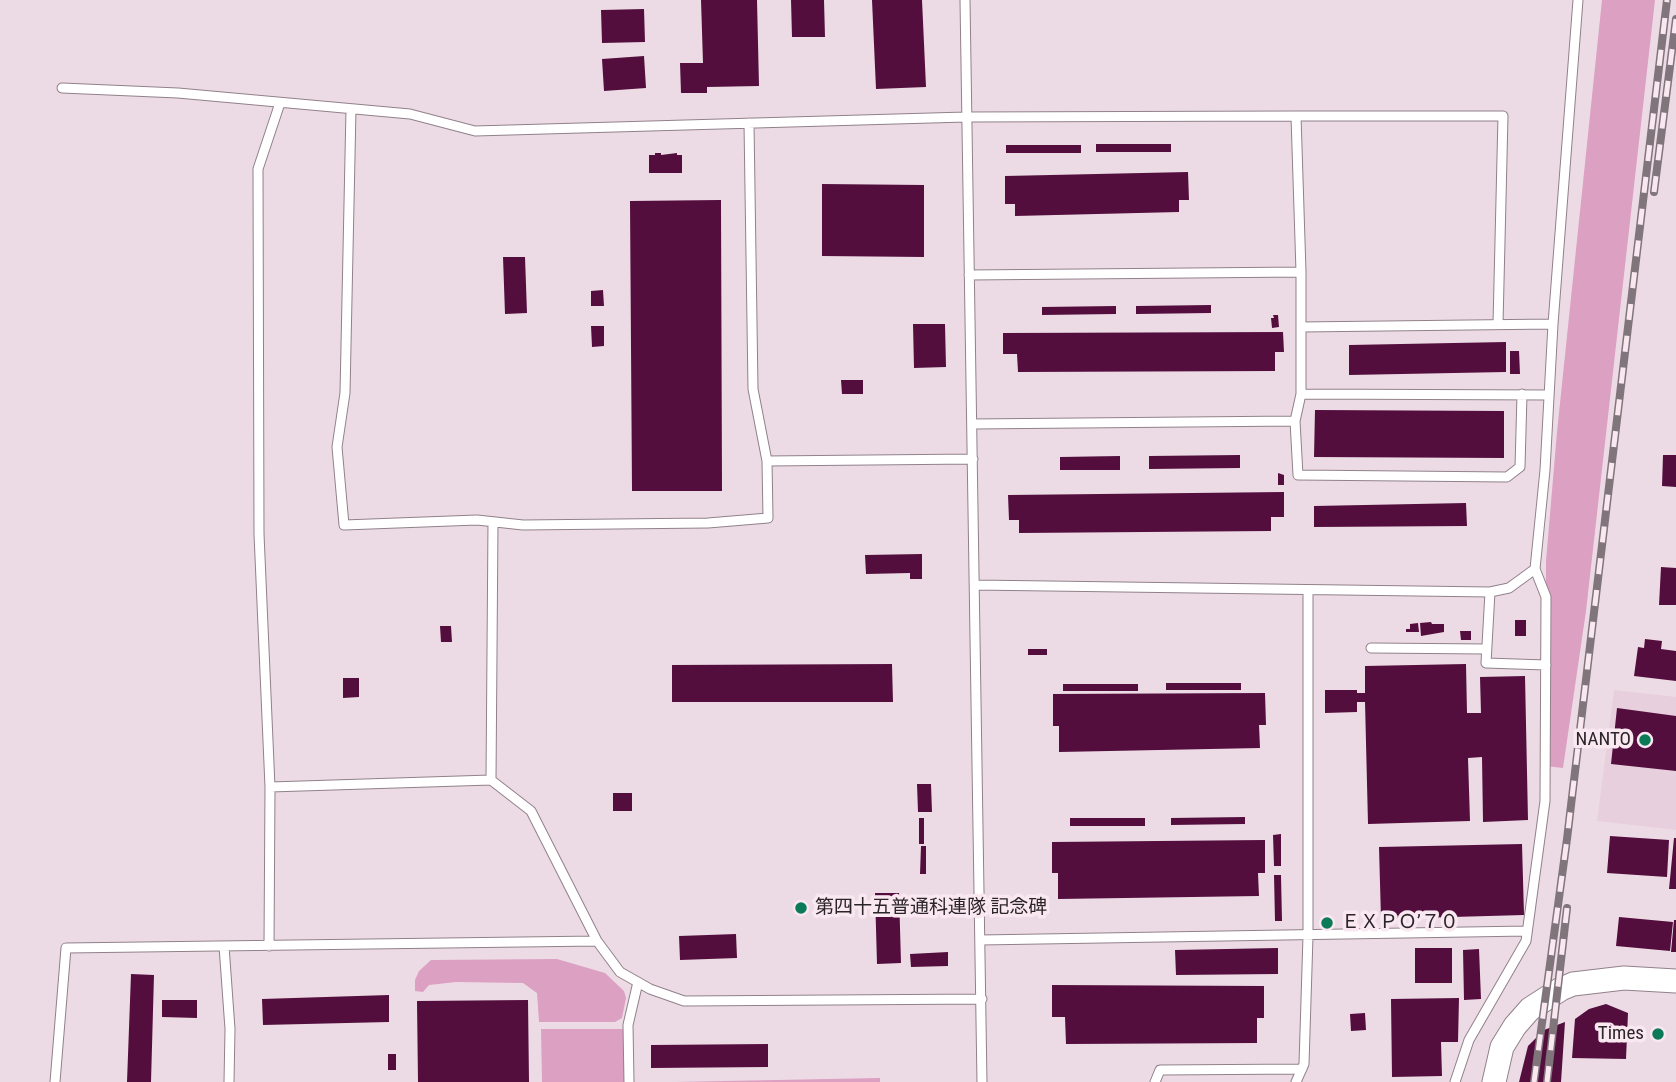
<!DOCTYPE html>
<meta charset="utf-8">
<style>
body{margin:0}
canvas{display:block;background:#ecdbe4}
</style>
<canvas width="1676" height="1082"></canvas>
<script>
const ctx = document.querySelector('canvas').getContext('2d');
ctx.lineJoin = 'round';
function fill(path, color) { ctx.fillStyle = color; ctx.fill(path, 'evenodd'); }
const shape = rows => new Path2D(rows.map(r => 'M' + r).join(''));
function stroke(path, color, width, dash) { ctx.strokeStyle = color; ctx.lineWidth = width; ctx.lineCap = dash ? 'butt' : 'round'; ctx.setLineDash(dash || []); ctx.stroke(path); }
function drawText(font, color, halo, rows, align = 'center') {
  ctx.font = font + ' "Roboto Condensed","Noto Sans JP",sans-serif'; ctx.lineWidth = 7; ctx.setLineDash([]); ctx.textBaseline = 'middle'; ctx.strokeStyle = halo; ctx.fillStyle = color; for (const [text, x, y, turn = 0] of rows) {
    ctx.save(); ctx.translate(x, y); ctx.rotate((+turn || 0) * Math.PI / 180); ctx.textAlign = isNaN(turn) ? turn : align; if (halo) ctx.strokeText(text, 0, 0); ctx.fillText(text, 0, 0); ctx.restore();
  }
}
const built = shape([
 [1614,690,1676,697,1676,830,1597,821]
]);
const green = shape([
 [1602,0,1655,0,1586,611,1563,768,1545,766,1546,561,1557,432],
 [557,959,605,973,624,991,626,998,622,1018,615,1022,539,1022,537,993,523,983,456,982,429,985,423,992,415,991,415,980,419,971,431,960],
 [541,1029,624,1029,624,1082,542,1082],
 [880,1078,880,1082,674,1082]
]);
const building = shape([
 [701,0,757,0,759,86,707,87,707,93,681,93,680,63,703,63],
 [791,0,824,0,825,37,792,37],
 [872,0,922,0,926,87,876,89],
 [644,9,645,42,602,43,601,10],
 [644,56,646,88,604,91,602,59],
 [1096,144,1171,144,1171,152,1096,152],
 [1006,145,1081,145,1081,153,1006,153],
 [655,153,661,153,661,155,677,153,677,155,682,155,682,173,649,173,649,155,655,155],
 [1188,172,1189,200,1179,200,1179,212,1015,216,1015,204,1005,204,1005,176],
 [822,184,924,185,924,257,822,256],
 [721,200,722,491,632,491,630,201],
 [503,257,525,257,527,313,505,314],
 [603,290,604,306,591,306,591,291],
 [1211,305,1211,313,1136,314,1136,306],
 [1116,306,1116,314,1042,315,1042,307],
 [1273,315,1278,315,1279,327,1272,328,1271,318,1274,318],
 [913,324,945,324,946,367,914,368],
 [591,326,604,326,604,346,592,347],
 [1283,332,1284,352,1275,352,1275,371,1018,372,1017,354,1003,354,1003,333],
 [1506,342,1506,372,1349,375,1349,345],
 [1510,351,1519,351,1520,374,1510,374],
 [841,380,863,380,863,394,842,394],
 [1315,410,1504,411,1504,458,1314,457],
 [1240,455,1240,468,1149,469,1149,456],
 [1663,455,1676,455,1676,487,1662,486],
 [1120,456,1120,470,1060,470,1060,457],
 [1278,473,1284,475,1284,485,1278,485],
 [1284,492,1284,517,1271,517,1271,531,1019,533,1019,520,1009,520,1008,495],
 [1466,503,1467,526,1314,527,1314,506],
 [922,554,922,579,910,579,910,573,866,574,865,555],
 [1661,567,1676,568,1676,605,1659,605],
 [1515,620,1526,620,1526,636,1515,636],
 [1431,622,1432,624,1444,624,1444,632,1421,636,1420,623],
 [1418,623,1419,632,1406,632,1406,629,1410,629,1410,624],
 [440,626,451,626,452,642,441,642],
 [1460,631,1471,631,1471,640,1461,640],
 [1645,639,1662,641,1661,649,1676,651,1676,681,1634,676,1638,647,1644,648],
 [1028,649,1047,649,1047,655,1028,655],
 [892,664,893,702,672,702,672,665],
 [1466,664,1467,713,1481,713,1480,677,1525,676,1528,820,1483,822,1482,757,1468,758,1470,821,1368,824,1365,702,1357,702,1357,712,1325,713,1325,690,1357,690,1357,693,1365,693,1365,666],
 [343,678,359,678,359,697,343,698],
 [1166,683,1241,683,1241,690,1166,690],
 [1063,684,1138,684,1138,691,1063,691],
 [1265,693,1266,725,1259,725,1260,748,1059,752,1059,726,1053,726,1053,694],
 [1617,708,1676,716,1676,771,1611,764],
 [917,784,931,784,932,812,918,812],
 [613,793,632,793,632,811,613,811],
 [1245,817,1245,824,1171,825,1171,818],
 [919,818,924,818,924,844,919,844],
 [1070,818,1145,818,1145,826,1070,826],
 [1281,834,1281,866,1274,866,1273,835],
 [1610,836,1669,840,1667,877,1607,873],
 [1674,838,1676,838,1676,889,1669,889],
 [1265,840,1265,873,1258,873,1259,896,1058,899,1058,873,1052,873,1052,842],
 [1522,844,1524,915,1381,919,1379,847],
 [921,846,926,846,926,874,920,874],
 [1274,875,1281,875,1282,921,1275,921],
 [875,893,899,893,901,963,877,964],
 [1619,917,1673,922,1670,951,1616,946],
 [1674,920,1676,920,1676,952,1671,952],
 [736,934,737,958,680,960,679,936],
 [1278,948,1278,974,1176,975,1175,950],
 [1415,948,1452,948,1452,983,1415,983],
 [1479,949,1481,999,1464,1000,1463,950],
 [948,952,948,966,911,967,910,954],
 [131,974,154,975,151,1082,127,1082],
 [1052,985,1264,986,1264,1018,1257,1018,1257,1043,1066,1044,1065,1017,1052,1017],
 [389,995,389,1022,263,1025,262,999],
 [1459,998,1458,1042,1441,1042,1442,1076,1392,1077,1391,999],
 [162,1000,197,1000,197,1018,162,1017],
 [528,1000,529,1082,418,1082,417,1001],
 [1606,1004,1628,1013,1626,1059,1572,1058,1575,1019,1589,1009],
 [1365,1013,1366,1030,1351,1031,1350,1014],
 [1565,1022,1561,1082,1519,1082,1528,1046,1544,1030],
 [768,1044,768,1067,651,1068,651,1045],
 [388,1054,396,1054,396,1070,388,1070]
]);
const lane = shape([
 [965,0,982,1082],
 [62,88,178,93,410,114,475,131,966,117,1296,116,1301,272,1301,394,1295,421,1298,475,1507,477,1520,467,1522,394],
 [351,109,345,393,337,447,344,525,477,520,523,525,708,523,768,518,767,461,753,389,749,123],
 [1296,116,1503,116,1498,324],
 [969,275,1301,272],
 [1301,327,1553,324],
 [1301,394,1548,395],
 [972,424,1295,421],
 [767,461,973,459],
 [975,585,1490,592,1509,588,1535,569,1545,470,1553,324,1578,0],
 [1490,592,1486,663,1546,665],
 [1371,648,1486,649],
 [491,780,493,522],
 [270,787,491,780,531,811,597,941,620,972,650,989,684,1001,982,999],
 [980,940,1527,931],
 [224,946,230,1029,229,1082],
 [269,946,270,787,259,534,258,169,280,103],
 [55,1082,66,948,597,941],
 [629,1082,628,1025,638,982],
 [1155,1082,1160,1070,1302,1069],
 [1296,1082,1304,1064,1308,936,1308,590],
 [1455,1082,1469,1040,1526,941,1545,801,1546,597,1535,569]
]);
const secondary = shape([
 [1494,1082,1502,1047,1515,1026,1530,1009,1561,989,1573,984,1624,978,1676,981]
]);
const rail = shape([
 [1654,192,1676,19],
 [1534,1082,1567,839,1667,0],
 [1547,1082,1567,908]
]);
const markers = [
 [1645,740,7,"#0b7b57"],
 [801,908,7,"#0b7b57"],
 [1327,923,7,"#0b7b57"],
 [1658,1034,7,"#0b7b57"]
];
const poiNames = [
 ["NANTO",1631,740],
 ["第四十五普通科連隊 記念碑",815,908,"left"],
 ["ＥＸＰＯ’７０",1341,923,"left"],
 ["Times",1644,1034]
];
fill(built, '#e8cfdd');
fill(green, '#dca0c2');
fill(building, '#540e3e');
stroke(lane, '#91818a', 11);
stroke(secondary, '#91818a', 25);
stroke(lane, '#fff', 9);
stroke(secondary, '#fff', 23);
stroke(rail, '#80757b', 8);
stroke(rail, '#fae8f1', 5, [16]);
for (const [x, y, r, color] of markers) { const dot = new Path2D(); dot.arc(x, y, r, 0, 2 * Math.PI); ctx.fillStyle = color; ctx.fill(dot); stroke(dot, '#fae8f1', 2.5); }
drawText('19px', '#2b2428', '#fae8f1', poiNames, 'right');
</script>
